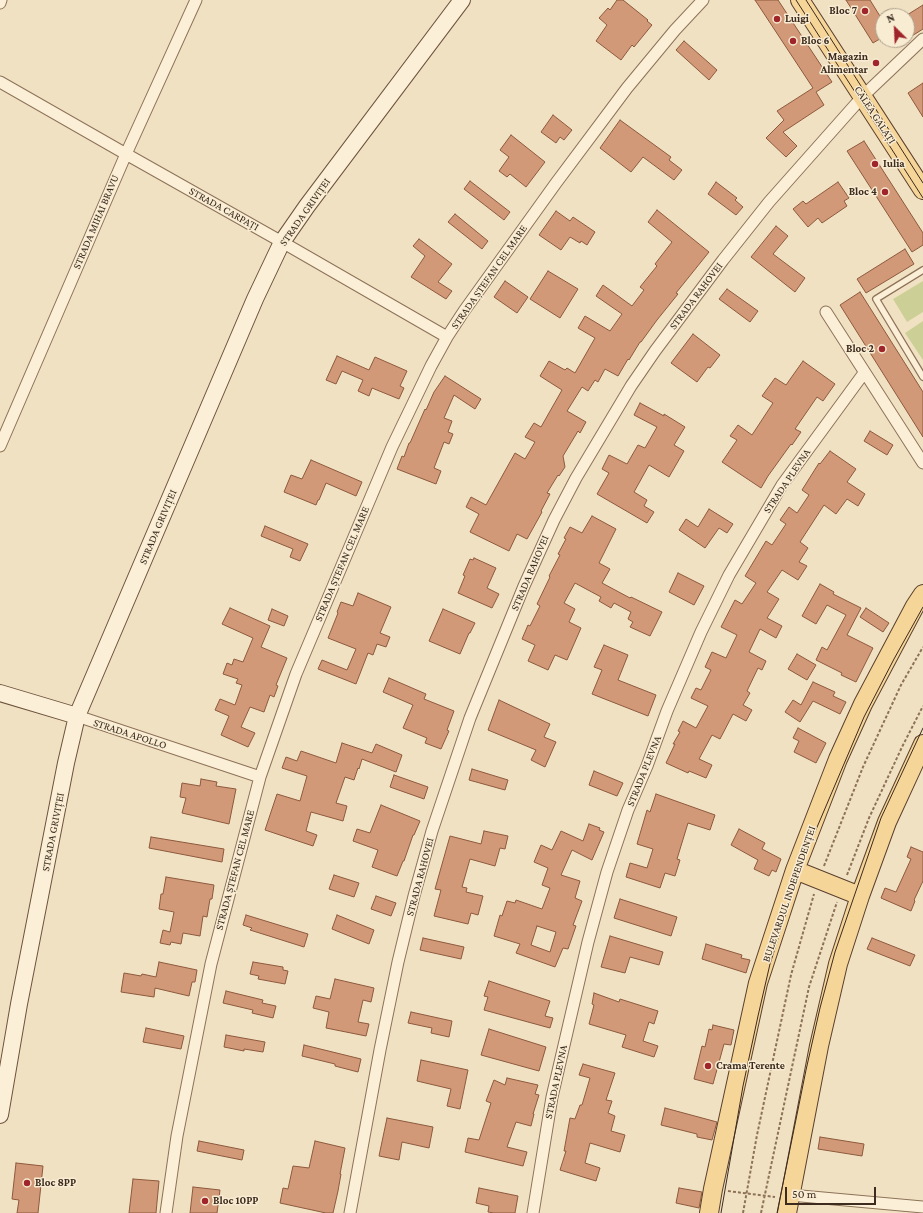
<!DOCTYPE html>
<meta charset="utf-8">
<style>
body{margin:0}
#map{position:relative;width:923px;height:1213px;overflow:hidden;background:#f1e1c3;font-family:"Crimson Pro",serif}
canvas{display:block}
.north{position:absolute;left:875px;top:8px;width:40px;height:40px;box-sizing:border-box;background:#f8ecd3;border:1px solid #ad9f8b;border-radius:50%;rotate:336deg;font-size:11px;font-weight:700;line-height:16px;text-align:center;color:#3c2b1e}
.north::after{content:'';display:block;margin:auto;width:14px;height:18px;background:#a0252b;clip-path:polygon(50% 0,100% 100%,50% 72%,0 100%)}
.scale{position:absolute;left:785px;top:1187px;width:91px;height:18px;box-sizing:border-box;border:2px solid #3c2b1e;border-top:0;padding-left:5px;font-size:12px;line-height:14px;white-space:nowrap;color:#3c2b1e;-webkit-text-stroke:3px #f8ecd3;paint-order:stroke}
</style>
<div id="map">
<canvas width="923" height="1213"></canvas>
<div class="north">N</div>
<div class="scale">50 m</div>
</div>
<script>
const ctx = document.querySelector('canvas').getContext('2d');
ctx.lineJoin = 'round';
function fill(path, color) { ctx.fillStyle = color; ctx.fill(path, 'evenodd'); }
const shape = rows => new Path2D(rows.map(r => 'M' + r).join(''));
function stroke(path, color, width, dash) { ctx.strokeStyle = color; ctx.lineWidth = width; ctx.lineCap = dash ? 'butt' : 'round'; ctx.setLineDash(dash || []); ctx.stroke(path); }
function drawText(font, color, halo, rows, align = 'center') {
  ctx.font = font + ' "Crimson Pro",serif'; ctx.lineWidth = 3; ctx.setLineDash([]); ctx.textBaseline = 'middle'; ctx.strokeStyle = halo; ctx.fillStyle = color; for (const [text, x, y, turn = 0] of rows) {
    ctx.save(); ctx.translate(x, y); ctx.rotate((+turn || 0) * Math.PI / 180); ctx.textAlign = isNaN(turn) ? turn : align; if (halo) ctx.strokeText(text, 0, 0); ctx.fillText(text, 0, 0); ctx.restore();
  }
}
const green = shape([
 [923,281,923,312,907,322,893,299],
 [923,321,923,360,905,333]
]);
const building = shape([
 [617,0,623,0,648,20,647,21,652,25,634,47,632,45,621,60,596,41,607,25,599,18,608,8,610,10,617,0],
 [755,0,778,0,832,82,816,92,824,105,783,132,797,146,786,157,766,138,784,120,777,111,813,88,755,0],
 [846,0,870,0,883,21,883,37,873,43,846,0],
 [923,5,923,29,907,39,907,15,923,5],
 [684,41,717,70,709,80,676,50,684,41],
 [923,83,923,117,908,93,923,83],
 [553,115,572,130,564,140,560,137,556,143,541,132,553,115],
 [620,120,671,157,669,160,682,170,674,180,643,157,631,172,600,148,620,120],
 [511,135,545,162,526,187,510,174,507,177,499,171,509,157,500,150,511,135],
 [864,141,923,233,923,245,912,252,847,151,864,141],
 [470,181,510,212,504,220,464,189,470,181],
 [716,182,737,198,735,200,743,207,736,215,708,194,716,182],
 [838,182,849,198,844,201,847,206,822,223,818,218,808,227,793,209,803,201,806,204,838,182],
 [657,210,709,252,676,293,678,294,657,320,641,342,640,342,629,360,628,359,618,376,605,369,598,382,595,380,588,391,582,387,567,411,586,422,580,433,578,431,563,456,565,467,559,476,558,475,547,493,550,494,541,511,542,512,527,539,517,534,509,551,470,532,479,514,466,507,471,497,486,505,515,453,525,459,535,442,525,437,534,423,541,427,562,390,540,376,549,361,565,370,567,368,575,373,595,338,578,328,585,316,610,331,622,314,596,296,603,285,632,306,644,290,640,287,657,266,655,264,672,242,648,222,657,210],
 [556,211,570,221,573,217,595,232,587,245,581,241,580,243,570,237,561,250,539,235,556,211],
 [455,214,488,241,482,249,448,222,455,214],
 [776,226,788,236,773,254,805,278,795,292,751,257,776,226],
 [419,239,452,264,438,282,452,291,446,299,411,277,425,256,413,246,419,239],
 [905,249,914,264,866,293,857,279,905,249],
 [548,271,578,289,560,318,530,299,548,271],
 [505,281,528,297,517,313,494,297,505,281],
 [727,289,758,311,750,322,719,299,727,289],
 [860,292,923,392,923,437,840,305,860,292],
 [693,334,720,355,710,368,708,367,697,382,671,363,693,334],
 [337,356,369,370,375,357,407,371,400,386,404,388,399,399,372,388,369,396,358,391,363,380,342,371,336,384,326,380,337,356],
 [803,361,835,384,823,401,817,397,795,429,801,432,792,445,791,444,768,476,761,488,722,462,737,440,730,436,738,425,752,435,773,403,762,396,775,378,786,385,803,361],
 [445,376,481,399,475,409,454,395,444,418,452,421,448,432,453,434,449,444,444,442,434,468,441,471,436,484,397,469,402,456,404,457,409,443,410,443,425,409,426,410,434,392,445,376],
 [640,403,664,416,664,414,685,427,674,445,684,451,669,477,649,465,634,492,647,500,644,506,654,512,647,523,597,494,609,473,602,469,609,455,627,464,638,445,645,448,657,427,634,415,640,403],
 [870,431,893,445,887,455,864,441,870,431],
 [830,451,856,469,847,482,865,494,858,506,847,499,836,514,824,505,800,542,808,548,799,562,807,566,798,580,782,570,767,592,779,599,767,618,782,626,776,638,760,629,749,652,766,661,762,670,758,668,747,691,750,693,743,705,752,710,746,721,733,714,720,739,712,735,699,759,712,765,706,778,689,771,688,773,666,763,675,744,673,744,680,732,678,731,683,721,696,728,708,706,691,698,696,688,701,690,711,670,705,667,712,652,726,658,737,635,721,627,735,600,742,604,756,583,745,576,766,541,772,545,786,524,780,520,789,507,797,513,809,495,802,490,819,463,820,464,830,451],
 [311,460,362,482,356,496,326,483,319,500,318,500,316,505,284,492,291,475,302,479,311,460],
 [709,509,733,524,727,533,719,528,705,548,679,530,686,519,698,527,709,509],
 [592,516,616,529,599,563,610,569,602,583,630,598,631,597,662,612,650,636,630,627,633,622,628,619,631,612,614,603,611,608,599,601,601,597,575,583,564,603,575,609,569,622,581,628,567,660,555,655,548,670,528,661,535,645,522,639,528,625,530,626,540,606,537,604,550,577,549,576,560,555,558,554,566,539,564,538,570,527,582,533,592,516],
 [265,526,308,544,300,561,290,557,293,549,261,536,265,526],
 [474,558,496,568,487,588,499,594,492,608,458,593,465,576,463,575,470,559,473,560,474,558],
 [678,573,704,586,694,605,669,592,678,573],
 [820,584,834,592,833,594,861,608,847,635,873,648,856,682,841,675,842,673,816,660,822,647,827,650,846,615,827,605,816,624,802,616,820,584],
 [358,593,391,607,380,633,390,637,386,647,377,644,373,655,368,653,356,684,318,669,322,660,347,670,356,649,328,638,338,613,337,612,341,602,353,606,358,593],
 [230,608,270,626,261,647,287,658,276,685,278,686,274,697,270,695,264,712,250,707,241,727,255,733,248,747,221,735,229,716,215,710,220,699,235,705,242,685,236,683,238,679,223,674,227,663,232,665,234,659,243,662,253,638,222,624,230,608],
 [866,608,889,623,883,632,860,617,866,608],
 [272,609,288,616,284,626,268,620,272,609],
 [443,609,475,623,470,633,469,633,460,654,429,641,443,609],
 [604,645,628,655,618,680,656,695,648,716,592,694,602,670,594,667,604,645],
 [797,654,816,665,807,680,788,669,797,654],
 [389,678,426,694,424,699,454,711,447,730,449,731,441,749,425,743,427,738,403,728,413,705,383,692,389,678],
 [813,682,835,692,833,696,846,702,840,714,813,701,800,722,785,712,793,700,801,705,813,682],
 [499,700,550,724,544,737,556,742,545,767,531,760,536,750,488,730,499,700],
 [798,728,826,743,816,763,794,752,799,741,793,738,798,728],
 [342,743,372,753,376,744,402,755,396,772,362,759,359,769,358,768,354,780,345,777,336,803,347,806,343,821,311,812,306,831,317,835,313,846,265,830,277,794,300,801,307,776,282,768,286,757,297,761,301,751,336,763,342,743],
 [472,769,508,780,505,790,469,780,472,769],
 [594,771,623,783,617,796,589,785,594,771],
 [394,775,428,787,424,799,390,787,394,775],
 [201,779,217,782,216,786,236,789,229,824,182,813,186,798,180,797,182,783,200,786,201,779],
 [656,794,715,815,710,830,688,823,677,859,680,860,675,876,665,873,660,888,626,877,630,863,647,868,653,849,637,844,647,810,650,812,656,794],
 [381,805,420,821,414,835,413,835,404,861,403,861,397,876,372,867,378,850,353,841,357,829,370,833,381,805],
 [589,824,600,828,599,830,604,832,592,860,572,850,561,875,580,881,575,898,582,901,573,925,576,926,568,949,563,948,555,967,516,953,520,944,494,936,500,915,502,916,507,901,515,903,516,900,542,909,550,888,542,885,548,868,534,862,541,845,552,850,561,831,583,841,589,824],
 [537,926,556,932,550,952,531,945,537,926],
 [739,829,765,843,762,849,781,859,776,872,772,870,769,876,754,869,758,860,731,845,739,829],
 [484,831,508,836,505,849,500,848,495,866,470,859,462,887,467,888,466,892,483,896,478,915,471,913,468,924,434,916,441,890,435,889,450,836,481,844,484,831],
 [151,837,224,849,222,862,149,848,151,837],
 [911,847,923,852,923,881,914,900,915,901,911,911,881,898,885,888,896,892,911,859,907,857,911,847],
 [334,875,359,883,354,897,329,889,334,875],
 [166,877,214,885,212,899,210,899,207,917,203,916,200,936,183,933,181,944,171,942,170,945,160,943,163,930,170,932,174,912,159,909,161,894,163,894,166,877],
 [376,896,396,903,391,916,371,909,376,896],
 [620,899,677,917,671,936,614,918,620,899],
 [246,915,308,934,304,947,250,930,252,928,243,925,246,915],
 [337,915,374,930,369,944,332,929,337,915],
 [610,936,663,952,659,965,630,957,625,973,601,967,610,936],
 [423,938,464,947,461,959,420,950,423,938],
 [872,938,915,955,910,966,867,949,872,938],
 [706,944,742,955,741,958,750,960,746,973,702,959,706,944],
 [159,962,197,970,195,982,192,982,189,996,155,988,154,997,121,992,124,973,141,976,142,974,156,977,159,962],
 [253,962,283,967,283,970,288,971,285,984,258,979,259,976,250,974,253,962],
 [335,979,374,988,371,1002,363,1000,358,1022,369,1024,366,1036,326,1028,329,1012,313,1008,316,996,330,999,335,979],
 [489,981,550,1001,545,1016,553,1018,550,1028,484,1010,488,997,484,996,489,981],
 [226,991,263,1000,262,1003,276,1006,273,1018,252,1013,253,1010,223,1003,226,991],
 [594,993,619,1002,620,999,658,1011,654,1024,649,1022,643,1041,658,1046,654,1057,622,1047,626,1035,589,1024,594,1005,592,1004,594,993],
 [411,1012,452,1021,449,1037,431,1033,432,1028,408,1023,411,1012],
 [713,1025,734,1030,731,1045,724,1044,713,1084,694,1079,702,1046,705,1047,709,1029,712,1030,713,1025],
 [146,1028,184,1036,181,1049,143,1042,146,1028],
 [489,1029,546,1047,539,1071,481,1055,489,1029],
 [226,1035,265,1042,263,1052,244,1049,244,1051,224,1047,226,1035],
 [304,1045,361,1059,358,1072,335,1066,335,1064,302,1056,304,1045],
 [421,1060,468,1070,460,1109,447,1106,451,1089,417,1081,421,1060],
 [583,1064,615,1073,606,1100,612,1101,608,1113,615,1116,611,1131,625,1135,620,1152,590,1143,585,1163,600,1168,596,1181,560,1170,566,1151,564,1151,570,1118,575,1119,580,1105,582,1105,590,1078,579,1075,583,1064],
 [507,1078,538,1085,535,1094,539,1095,533,1114,534,1114,531,1126,516,1122,507,1147,527,1152,523,1166,465,1152,468,1138,479,1140,491,1103,486,1101,494,1080,505,1085,507,1078],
 [665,1108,717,1122,712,1140,697,1137,697,1134,661,1125,665,1108],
 [387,1118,433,1127,429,1148,402,1142,399,1160,379,1156,387,1118],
 [820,1137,864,1144,862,1156,818,1149,820,1137],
 [199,1141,244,1150,242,1160,197,1151,199,1141],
 [315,1141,345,1148,340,1174,341,1174,338,1191,333,1213,326,1213,280,1203,283,1188,288,1189,293,1166,309,1168,315,1141],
 [16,1163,43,1166,38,1213,17,1213,19,1200,12,1199,16,1163],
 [133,1179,159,1181,156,1213,129,1213,133,1179],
 [193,1187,220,1190,217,1213,190,1213,193,1187],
 [479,1188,518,1196,515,1213,494,1213,488,1212,489,1206,476,1203,479,1188],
 [679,1188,702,1192,699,1208,676,1203,679,1188]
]);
const path = shape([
 [824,866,863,767,901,685,923,647],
 [847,875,869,818,902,747,923,706],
 [728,1191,775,1197],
 [743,1213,757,1135,791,975,814,894],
 [761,1213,809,987,837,902]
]);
const lane = shape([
 [923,270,876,299,923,377]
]);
const street = shape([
 [0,3,1,0],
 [0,82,126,154,282,242,447,337],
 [826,312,923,463],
 [0,446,126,154,196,0],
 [77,716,260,777],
 [790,1195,923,1207],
 [166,1213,177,1136,211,964,260,777,296,674,392,447,431,366,447,337,464,311,556,183,627,88,675,30,703,0],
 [350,1213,380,1050,398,962,414,896,432,831,470,718,524,586,554,520,576,478,631,386,655,351,723,260,769,202,863,96,923,39],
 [533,1213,552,1097,588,942,607,872,628,810,647,766,667,711,701,632,729,575,782,485,864,373]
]);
const secondary = shape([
 [0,693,77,716],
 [0,1115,19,1004,66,763,77,716,255,299,282,242,307,206,462,0]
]);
const primary = shape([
 [800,0,923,190],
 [795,870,860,896],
 [709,1213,713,1189,758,983,795,870,838,759,863,704,915,606,923,594],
 [787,1213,819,1046,838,964,860,896,887,822,923,744]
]);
const tram = shape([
 [796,0,923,198],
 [806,0,923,183],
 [721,1213,743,1086,758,1016,770,964,799,872,809,846,864,717,894,659,923,607],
 [777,1213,806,1070,820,1008,835,952,881,818,923,728]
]);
const markers = [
 [865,11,4,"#a0252b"],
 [777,19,4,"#a0252b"],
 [793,41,4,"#a0252b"],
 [876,63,4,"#a0252b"],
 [875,164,4,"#a0252b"],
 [885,192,4,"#a0252b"],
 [882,349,4,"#a0252b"],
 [708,1066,4,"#a0252b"],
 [27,1183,4,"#a0252b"],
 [205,1201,4,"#a0252b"]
];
const poiNames = [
 ["Bloc 7",857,11,"right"],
 ["Luigi",785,19],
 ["Bloc 6",801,41],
 ["Magazin",868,57,"right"],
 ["Alimentar",868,70,"right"],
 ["Iulia",883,164],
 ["Bloc 4",877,192,"right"],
 ["Bloc 2",874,349,"right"],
 ["Crama Terente",716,1066],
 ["Bloc 8PP",35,1183],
 ["Bloc 10PP",213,1201]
];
const streetNames = [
 ["CALEA GALAȚI",875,115,57],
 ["STRADA CARPAȚI",224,209,29],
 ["STRADA GRIVIȚEI",305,212,-55],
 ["STRADA MIHAI BRAVU",96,222,-67],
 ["STRADA ȘTEFAN CEL MARE",489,277,-55],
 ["STRADA RAHOVEI",696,296,-53],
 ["STRADA PLEVNA",787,481,-56],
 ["STRADA GRIVIȚEI",158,527,-67],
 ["STRADA ȘTEFAN CEL MARE",342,564,-67],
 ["STRADA RAHOVEI",530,573,-67],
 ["STRADA APOLLO",130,734,18],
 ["STRADA PLEVNA",644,771,-68],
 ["STRADA GRIVIȚEI",53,832,-79],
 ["STRADA ȘTEFAN CEL MARE",235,870,-75],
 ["STRADA RAHOVEI",420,877,-75],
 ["BULEVARDUL INDEPENDENȚEI",789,894,-71],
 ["STRADA PLEVNA",556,1082,-78]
];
fill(green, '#ccd096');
fill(building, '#d19977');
stroke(building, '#8d593d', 1);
stroke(lane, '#8d7258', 8);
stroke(street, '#8d7258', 13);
stroke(secondary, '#6e533c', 18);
stroke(primary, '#5a402d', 20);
stroke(path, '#8d7258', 2, [3, 2]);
stroke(lane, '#fbefd7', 5.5);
stroke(street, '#fbefd7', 11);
stroke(secondary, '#fbefd7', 16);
stroke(primary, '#f6d599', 18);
stroke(tram, '#3c2b1e', 1);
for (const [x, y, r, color] of markers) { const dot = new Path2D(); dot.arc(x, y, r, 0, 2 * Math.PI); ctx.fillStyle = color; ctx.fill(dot); stroke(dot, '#f8ecd3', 1.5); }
drawText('bold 11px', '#3c2b1e', '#f8ecd3', poiNames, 'left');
drawText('11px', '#3c2b1e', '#f8ecd3', streetNames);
</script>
